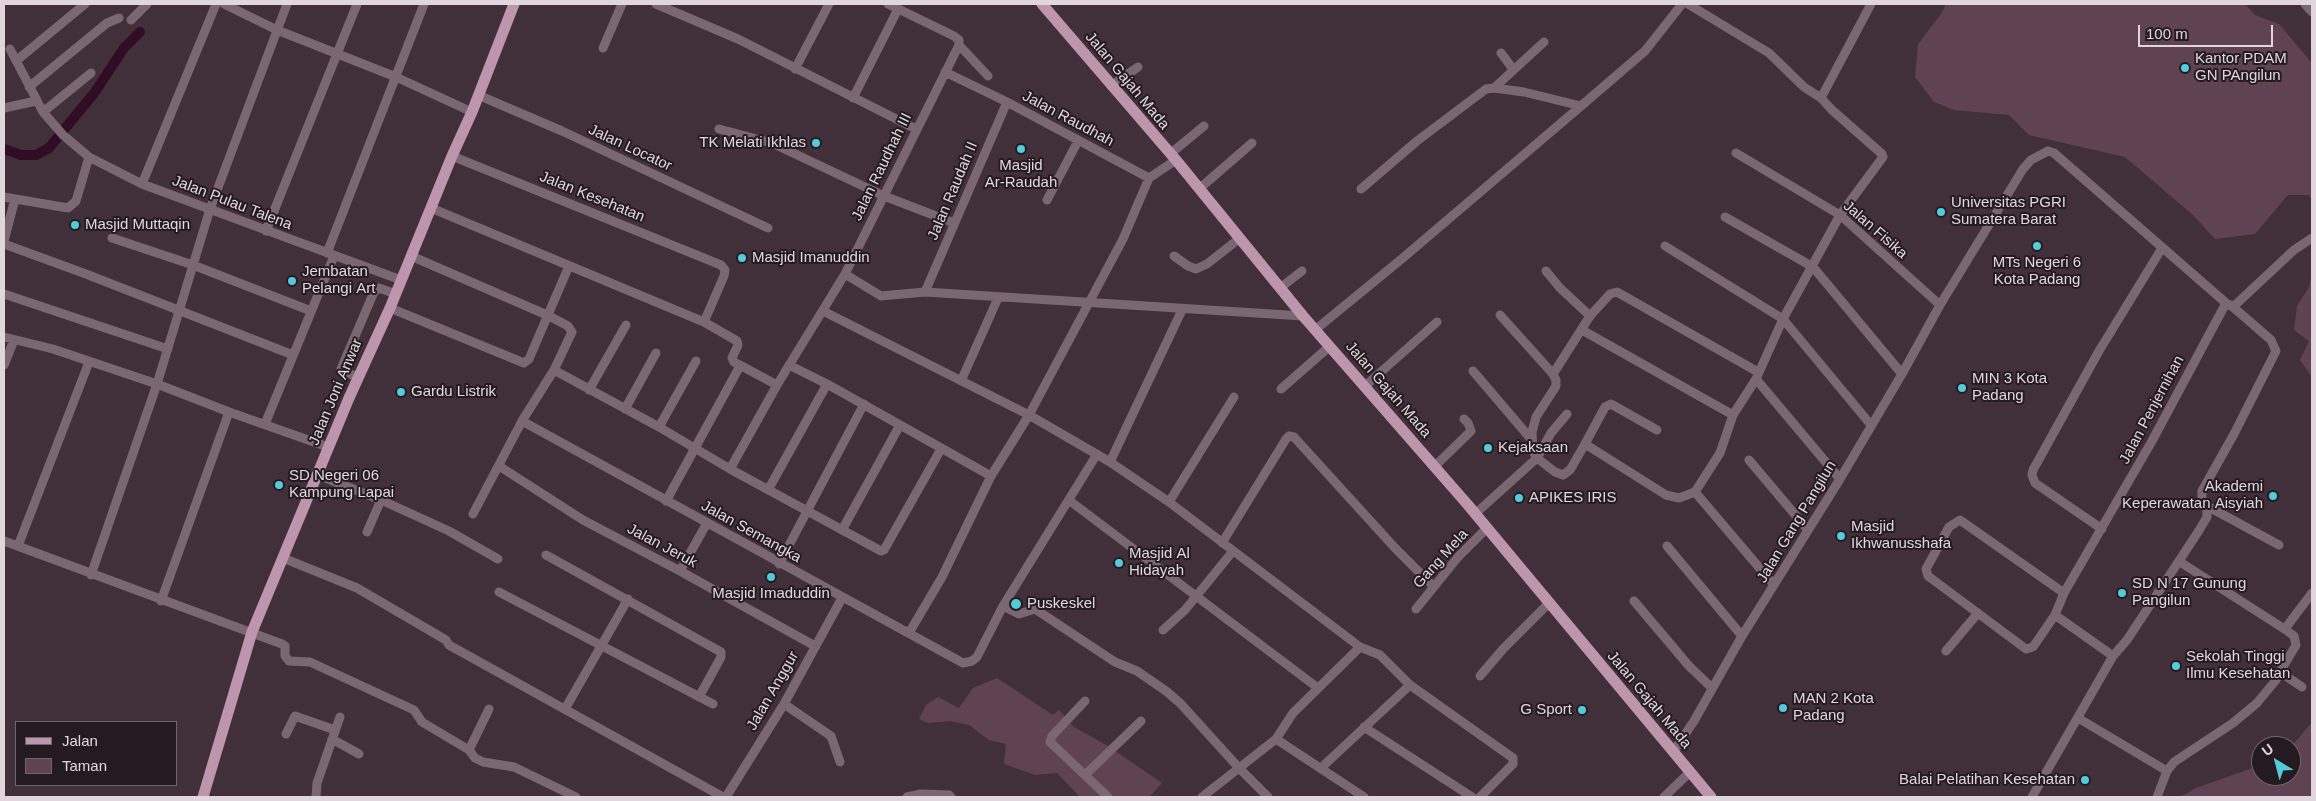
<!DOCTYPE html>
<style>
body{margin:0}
#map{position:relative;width:2316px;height:801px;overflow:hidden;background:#41303a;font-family:Arial,sans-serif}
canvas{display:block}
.frame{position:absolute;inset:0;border:5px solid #e1d6dc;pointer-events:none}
.legend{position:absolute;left:15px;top:721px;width:162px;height:65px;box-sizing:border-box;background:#231b1f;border:1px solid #6f666b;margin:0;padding:6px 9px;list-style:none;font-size:15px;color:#e1d6dc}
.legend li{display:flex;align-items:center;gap:10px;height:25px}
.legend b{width:25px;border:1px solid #6f666b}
.north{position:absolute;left:2251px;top:736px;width:50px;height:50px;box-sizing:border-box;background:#231b1f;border:1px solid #6f666b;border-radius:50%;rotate:323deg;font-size:14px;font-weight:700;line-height:20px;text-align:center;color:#e1d6dc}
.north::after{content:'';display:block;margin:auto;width:18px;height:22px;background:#53cbdb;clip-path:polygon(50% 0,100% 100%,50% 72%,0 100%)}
.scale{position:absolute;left:2138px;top:25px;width:135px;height:22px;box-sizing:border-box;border:2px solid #e1d6dc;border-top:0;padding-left:6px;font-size:15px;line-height:18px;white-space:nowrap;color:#e1d6dc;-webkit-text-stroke:4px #231b1f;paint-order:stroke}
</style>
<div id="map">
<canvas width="2316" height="801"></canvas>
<div class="frame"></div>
<ul class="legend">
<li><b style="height:6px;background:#bd96ad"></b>Jalan</li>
<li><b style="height:14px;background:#5f4353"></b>Taman</li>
</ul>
<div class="north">U</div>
<div class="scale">100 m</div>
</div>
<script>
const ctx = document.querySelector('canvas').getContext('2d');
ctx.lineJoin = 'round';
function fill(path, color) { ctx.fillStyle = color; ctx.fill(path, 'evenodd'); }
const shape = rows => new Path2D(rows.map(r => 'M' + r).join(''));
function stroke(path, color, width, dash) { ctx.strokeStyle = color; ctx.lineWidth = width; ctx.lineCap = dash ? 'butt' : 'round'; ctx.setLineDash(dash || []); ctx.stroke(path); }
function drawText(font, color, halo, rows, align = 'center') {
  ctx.font = font + ' Arial,sans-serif'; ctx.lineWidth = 4; ctx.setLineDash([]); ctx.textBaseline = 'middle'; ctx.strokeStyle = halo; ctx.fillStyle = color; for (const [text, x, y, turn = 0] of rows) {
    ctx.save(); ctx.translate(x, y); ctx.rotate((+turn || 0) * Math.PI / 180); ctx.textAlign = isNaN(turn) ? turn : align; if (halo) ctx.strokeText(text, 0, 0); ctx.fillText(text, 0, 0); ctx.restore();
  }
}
const green = shape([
 [1946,4,2245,4,2255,15,2279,24,2312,63,2312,200,2309,195,2288,195,2255,234,2215,239,2193,215,2125,157,2029,135,2009,115,1954,110,1934,102,1915,77,1918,44,1941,14],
 [2312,273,2312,377,2300,360,2309,341,2294,330,2297,306,2309,287],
 [997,678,1053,715,1059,710,1074,727,1108,746,1162,783,1149,797,1080,797,1057,773,1035,775,1004,764,1006,744,989,740,969,725,950,721,928,723,919,719,926,705,938,697,959,708,973,688],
 [2312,722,2312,797,2180,797,2196,788,2261,765,2261,776,2291,776,2291,747]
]);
const canal = shape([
 [4,149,21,155,36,155,49,148,95,92,124,48,140,32]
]);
const minor = shape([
 [224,4,277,30,396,77,472,112],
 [656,4,738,39,916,129],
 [1688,4,1769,53,1804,87,1821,98],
 [2305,4,2312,12],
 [131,20,147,4],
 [959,45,988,76],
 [603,48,622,4],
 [10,49,43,112,63,135,89,157,142,184,401,280],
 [1501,53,1513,69],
 [16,61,85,4],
 [795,69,829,4],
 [945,72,1007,102,1149,178,1176,160],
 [1111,86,1138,67],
 [29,87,107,23,119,18],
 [1494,88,1544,42],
 [478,95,562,131,768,228],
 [853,98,898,9],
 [1581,106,1645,51,1682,4],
 [4,108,36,101],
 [43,112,91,73],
 [719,129,772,143,884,196,954,223],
 [1736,153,1840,215,1940,305],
 [1170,154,1204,126],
 [452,156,721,265,725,270,724,276,704,322],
 [142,184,216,4],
 [1199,189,1252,143],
 [4,197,68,208,76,201,89,157],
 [1047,200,1078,141],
 [431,208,704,322,737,341,738,345,732,358,734,362,777,385],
 [1725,217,1813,267,1902,374],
 [266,231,357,4],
 [112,238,193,265,311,311],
 [4,241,15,199],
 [4,244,86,274,293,355],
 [1665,246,1783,319,1871,425],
 [327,253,424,4],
 [411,256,547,315,568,326,572,332,554,370,522,421,473,514],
 [1174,256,1188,266,1196,269,1207,264,1240,238],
 [1546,271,1560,288,1590,316],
 [845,274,881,296,925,292,1303,316],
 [1280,288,1302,271],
 [925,292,1007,102],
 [4,294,168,349],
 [2233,307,2271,340,2276,351,2234,434,2202,491,2202,499,2207,506,2279,545],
 [390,308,524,363,529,359,569,266],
 [823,311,1029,415,1110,462,1169,502,1360,647],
 [1500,315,1553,374],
 [1315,330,1404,257,1581,106,1524,92,1494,88,1486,89,1417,141,1361,189],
 [1582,330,1733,415],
 [4,337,53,349,157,384,229,412,328,447],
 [4,365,14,340],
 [789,365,827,384,991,476],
 [554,370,659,427,730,469,881,551,884,550,941,449],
 [1473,371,1531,439],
 [358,378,341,369,374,292,379,288,396,294],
 [1756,379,1840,479],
 [961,381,998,298],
 [1364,387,1437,322],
 [1281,389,1330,346],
 [589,390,626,325],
 [625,409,656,353],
 [1567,414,1551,433,1537,458,1555,472,1563,475,1570,470,1585,444,1666,495,1679,498,1695,492,1720,453,1733,415,1756,379,1783,319,1840,215,1883,157,1882,154,1832,110,1821,98,1871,4],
 [522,421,963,663,972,661,977,657,1003,606,1097,454],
 [265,424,334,256],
 [659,427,696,361],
 [1585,444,1605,407,1611,404,1657,430],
 [1749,460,1808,530],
 [1110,462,1182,310],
 [499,466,583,520,680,571,815,646],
 [1435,466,1471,431,1468,423,1464,419],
 [730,469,777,385,845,274,959,45,959,40,954,36,888,4],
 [318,475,381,500,449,531,498,559],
 [768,490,827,384],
 [1695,492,1774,585],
 [666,501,740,366],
 [1070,501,1318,688],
 [1169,502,1234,397],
 [1475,514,1537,458,1533,451,1532,432,1536,417,1556,386,1556,380,1553,374,1590,316,1610,294,1617,292,1758,372],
 [2102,529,2035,483,2032,475,2033,470,2099,351,2162,248],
 [842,530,900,425],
 [367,532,381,500],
 [4,541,282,644,285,646,285,656,289,661,310,662,414,710,422,722,469,750,475,758,483,762,514,767,576,797],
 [1222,543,1286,439,1289,436,1294,437,1395,548,1433,586],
 [18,546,89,362],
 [1667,546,1742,636],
 [546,555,721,652,721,657,699,697],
 [283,558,357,588,446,640,449,645,723,797],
 [2180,562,2286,630],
 [779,564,864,404],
 [680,571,707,523],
 [91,575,157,384,210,209,287,4],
 [499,592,713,704],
 [161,601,229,412],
 [1634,601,1689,666,1712,688],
 [1003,606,1019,614,1035,609,1115,662,1137,671,1166,691,1180,703,1239,768,1268,797],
 [1416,609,1458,557,1487,528],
 [2055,615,2033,647,2026,649,1928,576,1926,569,1949,527,1960,520,2064,593],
 [1163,630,1185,610,1233,551],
 [909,633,942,577,991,476,1029,415,1123,239,1149,178],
 [1946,651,1978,613],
 [2113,656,2127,640,2198,532,2207,517,2207,506],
 [2280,672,2296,645,2294,636,2286,630,2287,626,2312,593],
 [1480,676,1503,649,1549,603],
 [1085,701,1052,736,1050,742,1108,797],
 [784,704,831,736,840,762],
 [565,709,628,599],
 [2078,718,2167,771,2174,762,2233,723,2257,703,2276,680,2280,672,2302,687],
 [1364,727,1472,797],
 [286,734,295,716,335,730],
 [332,739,359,754],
 [1276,739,1364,797],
 [469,750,489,709],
 [1673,752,1694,721,1742,636,1840,479,1902,374,1940,305,2023,169,2031,160,2048,151,2054,153,2226,303,2233,307,2294,250,2312,238],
 [1322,767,1410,685],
 [1085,775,1141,721],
 [316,797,317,783,340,717],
 [726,797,784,704,842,598],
 [907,797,921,794,949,795,951,797],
 [1202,797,1276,739,1293,713,1360,647,1380,655,1410,685,1513,758,1513,764,1480,797],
 [1664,797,1690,772],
 [2032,797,2113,656,2055,615,2064,593,2152,441,2226,303],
 [2157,797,2167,771]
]);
const major = shape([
 [1042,4,1176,160,1303,316,1468,505,1711,797],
 [203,797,252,632,349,398,390,308,452,156,472,112,514,4]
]);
const markers = [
 [2185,68,5,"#53cbdb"],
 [816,143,5,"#53cbdb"],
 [1021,149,5,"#53cbdb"],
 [1941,212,5,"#53cbdb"],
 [75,225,5,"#53cbdb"],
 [2037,246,5,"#53cbdb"],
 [742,258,5,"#53cbdb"],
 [292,281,5,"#53cbdb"],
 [1962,388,5,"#53cbdb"],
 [401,392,5,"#53cbdb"],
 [1488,448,5,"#53cbdb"],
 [279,485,5,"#53cbdb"],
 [2273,496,5,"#53cbdb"],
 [1519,498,5,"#53cbdb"],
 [1841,536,5,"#53cbdb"],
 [1119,563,5,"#53cbdb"],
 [771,577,5,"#53cbdb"],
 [2122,593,5,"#53cbdb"],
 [1016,604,6,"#53cbdb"],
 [2176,666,5,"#53cbdb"],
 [1783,708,5,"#53cbdb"],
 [1582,710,5,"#53cbdb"],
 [2085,780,5,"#53cbdb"]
];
const poiNames = [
 ["Kantor PDAM",2195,59],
 ["GN PAngilun",2195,76],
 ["TK Melati Ikhlas",806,143,"right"],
 ["Masjid",1021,166,"center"],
 ["Ar-Raudah",1021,183,"center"],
 ["Universitas PGRI",1951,203],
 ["Sumatera Barat",1951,220],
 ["Masjid Muttaqin",85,225],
 ["Masjid Imanuddin",752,258],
 ["MTs Negeri 6",2037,263,"center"],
 ["Kota Padang",2037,280,"center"],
 ["Jembatan",302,272],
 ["Pelangi Art",302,289],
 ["MIN 3 Kota",1972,379],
 ["Padang",1972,396],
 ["Gardu Listrik",411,392],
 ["Kejaksaan",1498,448],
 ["SD Negeri 06",289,476],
 ["Kampung Lapai",289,493],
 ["Akademi",2263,487,"right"],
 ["Keperawatan Aisyiah",2263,504,"right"],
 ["APIKES IRIS",1529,498],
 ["Masjid",1851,527],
 ["Ikhwanusshafa",1851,544],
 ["Masjid Al",1129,554],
 ["Hidayah",1129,571],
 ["SD N 17 Gunung",2132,584],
 ["Pangilun",2132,601],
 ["Masjid Imaduddin",771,594,"center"],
 ["Puskeskel",1027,604],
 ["Sekolah Tinggi",2186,657],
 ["Ilmu Kesehatan",2186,674],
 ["MAN 2 Kota",1793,699],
 ["Padang",1793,716],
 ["G Sport",1572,710,"right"],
 ["Balai Pelatihan Kesehatan",2075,780,"right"]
];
const streetNames = [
 ["Jalan Gajah Mada",1127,81,50],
 ["Jalan Raudhah",1068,119,28],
 ["Jalan Locator",630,148,25],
 ["Jalan Raudhah III",882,167,-64],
 ["Jalan Raudah II",953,191,-67],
 ["Jalan Kesehatan",592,197,22],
 ["Jalan Pulau Talena",232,203,21],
 ["Jalan Fisika",1875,230,41],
 ["Jalan Gajah Mada",1388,390,49],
 ["Jalan Joni Anwar",336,392,-67],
 ["Jalan Penjernihan",2152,410,-62],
 ["Jalan Gang Pangilun",1797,522,-59],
 ["Jalan Semangka",751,532,29],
 ["Jalan Jeruk",662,546,28],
 ["Gang Mela",1441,559,-48],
 ["Jalan Anggur",773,691,-60],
 ["Jalan Gajah Mada",1649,700,50]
];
fill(green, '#5f4353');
stroke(canal, '#310d25', 10);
stroke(minor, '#7a6772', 9);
stroke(major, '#bd96ad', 11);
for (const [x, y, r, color] of markers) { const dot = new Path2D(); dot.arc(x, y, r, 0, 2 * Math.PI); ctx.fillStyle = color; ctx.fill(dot); stroke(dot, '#231b1f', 2); }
drawText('15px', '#e1d6dc', '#231b1f', poiNames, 'left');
drawText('15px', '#e1d6dc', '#231b1f', streetNames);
</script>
